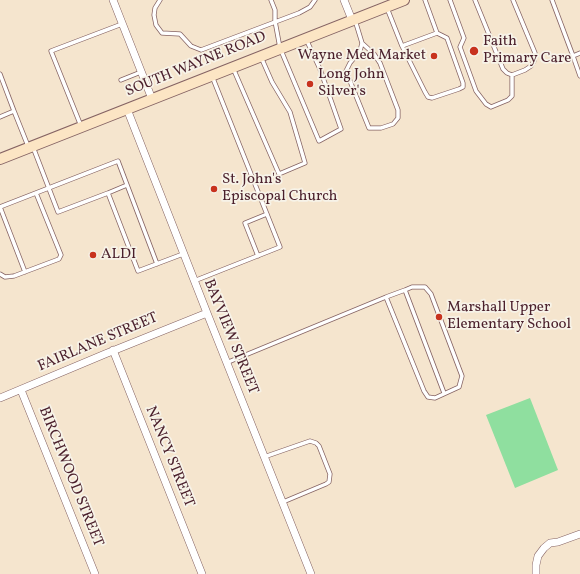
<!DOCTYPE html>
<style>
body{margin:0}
canvas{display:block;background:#f5e5ce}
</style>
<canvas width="580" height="574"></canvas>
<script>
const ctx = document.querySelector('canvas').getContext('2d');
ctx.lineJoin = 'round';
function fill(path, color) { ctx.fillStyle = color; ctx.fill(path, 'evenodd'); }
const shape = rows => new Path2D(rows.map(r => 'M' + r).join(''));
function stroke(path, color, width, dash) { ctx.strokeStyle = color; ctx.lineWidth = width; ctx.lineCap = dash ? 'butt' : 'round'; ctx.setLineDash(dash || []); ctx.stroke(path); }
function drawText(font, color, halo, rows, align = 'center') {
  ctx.font = font + ' Vollkorn,serif'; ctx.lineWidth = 3.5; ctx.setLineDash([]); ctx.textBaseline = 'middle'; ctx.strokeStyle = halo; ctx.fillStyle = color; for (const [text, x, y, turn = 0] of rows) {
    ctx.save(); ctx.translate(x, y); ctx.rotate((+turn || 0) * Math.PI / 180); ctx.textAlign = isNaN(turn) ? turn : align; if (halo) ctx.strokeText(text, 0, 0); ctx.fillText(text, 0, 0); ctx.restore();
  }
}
const green = shape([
 [530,398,558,470,515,488,486,415]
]);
const service = shape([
 [160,0,155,8,154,15,156,25,162,33,180,34,191,46,201,50,299,13,310,7,315,0],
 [271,0,275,10,275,21,280,48,319,141,341,129,320,69,306,39],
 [450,0,464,38,460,47,476,91,486,104,491,107,508,100,512,96,512,75],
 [475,0,503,69,507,73,512,75,525,70,531,66,534,61,535,53,513,0],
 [552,0,573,56,580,53],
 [387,8,402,46,425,92,428,97,432,98,459,89,463,87,463,83,447,38,437,33,425,0],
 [355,20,362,43,374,54,380,63,398,110,398,118,393,124,381,128,369,128,346,71,350,63,360,51,362,43],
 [402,46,437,33],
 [573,56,580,76],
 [233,68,279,174,305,163,290,112,272,82,261,57],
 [0,74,14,111],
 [121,80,141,72],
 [0,117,14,111,28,146],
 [81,126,51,51,122,24],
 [33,147,58,212,108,193,138,271,183,254],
 [108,193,127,185],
 [258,256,245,223,267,214],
 [25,272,0,207,118,161,157,264],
 [0,274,5,277,14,276,59,259,61,255,36,193],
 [194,281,280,247,212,76],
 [405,290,444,393],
 [226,363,386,297,405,290,412,287,425,287,431,294,462,376,459,387,435,398,428,397,424,391,386,297],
 [264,457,310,441,316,443,319,446,330,474,329,482,326,484,283,502]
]);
const minor = shape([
 [113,0,152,99],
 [344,0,352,20],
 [127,109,207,313,311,574],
 [113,350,202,574],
 [21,390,95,574],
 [0,398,105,354,207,313],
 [536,574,536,565,538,556,544,548,550,543,558,542,580,534]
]);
const secondary = shape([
 [0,159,404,0]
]);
const markers = [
 [474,51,5,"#c8321e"],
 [434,56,4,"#c8321e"],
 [310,84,4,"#c8321e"],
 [214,189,4,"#c8321e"],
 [93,255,4,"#c8321e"],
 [439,317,4,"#c8321e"]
];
const poiNames = [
 ["Faith",483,42],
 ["Primary Care",483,59],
 ["Wayne Med Market",426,56,"right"],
 ["Long John",318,75],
 ["Silver's",318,92],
 ["St. John's",222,180],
 ["Episcopal Church",222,197],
 ["ALDI",101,255],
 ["Marshall Upper",447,308],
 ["Elementary School",447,325]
];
const streetNames = [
 ["SOUTH WAYNE ROAD",196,65,-22],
 ["BAYVIEW STREET",230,337,68],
 ["FAIRLANE STREET",98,343,-23],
 ["NANCY STREET",169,457,68],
 ["BIRCHWOOD STREET",70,477,68]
];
fill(green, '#8fdf9f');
stroke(service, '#866464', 5);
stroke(minor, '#866464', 8);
stroke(secondary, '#866464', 12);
stroke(service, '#fff', 3.5);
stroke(minor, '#fff', 7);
stroke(secondary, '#fce5c4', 10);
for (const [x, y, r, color] of markers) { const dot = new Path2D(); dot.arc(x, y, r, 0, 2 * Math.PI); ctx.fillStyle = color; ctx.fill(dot); stroke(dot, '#f7f3e8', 1.5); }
drawText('15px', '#4a1f2b', '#f7f3e8', poiNames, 'left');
drawText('15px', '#4a1f2b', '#f7f3e8', streetNames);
</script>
